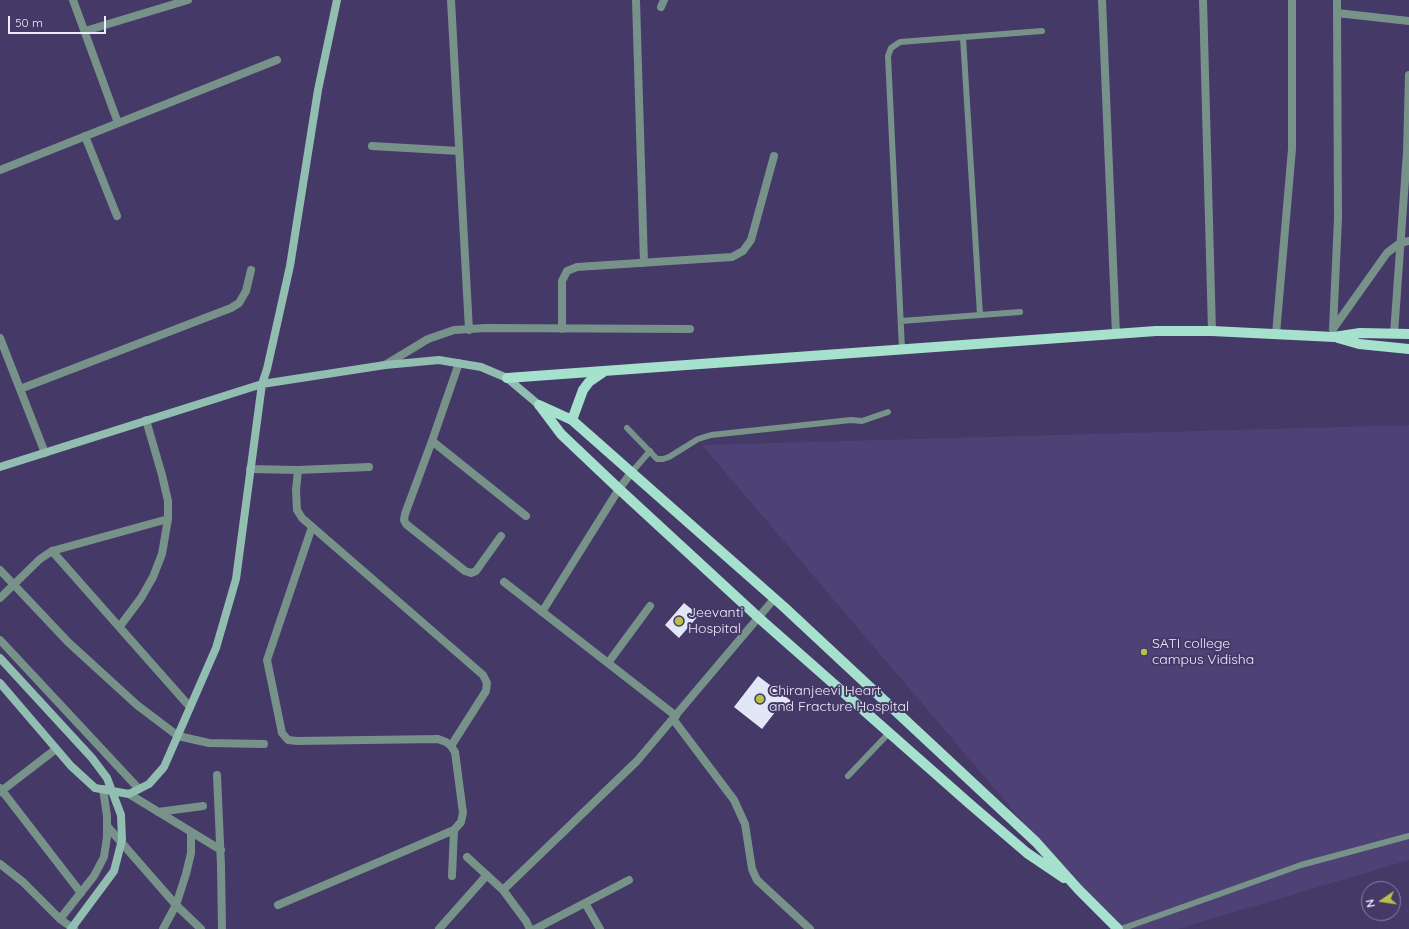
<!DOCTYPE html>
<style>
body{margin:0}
#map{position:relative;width:1409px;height:929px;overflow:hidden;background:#443967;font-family:Quicksand,sans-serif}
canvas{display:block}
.north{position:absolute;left:1361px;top:881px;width:40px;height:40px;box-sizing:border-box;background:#443967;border:1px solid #8880a3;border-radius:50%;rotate:257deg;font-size:11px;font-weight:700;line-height:16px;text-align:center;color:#eeebfc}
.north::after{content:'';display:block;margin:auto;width:14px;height:18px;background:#b8c147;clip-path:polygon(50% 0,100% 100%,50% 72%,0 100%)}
.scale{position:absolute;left:8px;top:16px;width:98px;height:18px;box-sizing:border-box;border:2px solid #eeebfc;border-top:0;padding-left:5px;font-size:12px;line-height:14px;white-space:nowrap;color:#eeebfc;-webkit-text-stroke:3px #443967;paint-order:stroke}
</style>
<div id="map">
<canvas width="1409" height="929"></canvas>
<div class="north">N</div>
<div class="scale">50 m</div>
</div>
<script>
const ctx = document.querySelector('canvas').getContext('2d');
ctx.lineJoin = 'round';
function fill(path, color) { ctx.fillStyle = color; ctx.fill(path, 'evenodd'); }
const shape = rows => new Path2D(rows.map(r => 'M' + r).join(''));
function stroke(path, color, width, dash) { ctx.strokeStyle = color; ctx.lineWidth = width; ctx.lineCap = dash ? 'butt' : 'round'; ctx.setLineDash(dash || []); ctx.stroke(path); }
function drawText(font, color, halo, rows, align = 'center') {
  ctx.font = font + ' Quicksand,sans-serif'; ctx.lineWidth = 4; ctx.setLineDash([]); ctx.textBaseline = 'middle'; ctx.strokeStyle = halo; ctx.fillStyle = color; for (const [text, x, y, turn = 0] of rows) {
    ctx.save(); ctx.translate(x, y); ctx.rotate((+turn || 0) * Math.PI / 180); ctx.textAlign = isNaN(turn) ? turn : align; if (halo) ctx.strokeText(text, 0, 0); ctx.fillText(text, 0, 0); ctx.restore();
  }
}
const built = shape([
 [1409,425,1409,860,1178,929,1114,929,702,445]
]);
const building = shape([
 [684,603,699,615,679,638,665,625],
 [758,676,794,703,787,712,779,707,762,729,734,707]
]);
const lane = shape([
 [963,37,980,315],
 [901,321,1020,312],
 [902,349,888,56,891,48,900,42,1042,31],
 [627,428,657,459,663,459,669,457,698,439,711,435,851,420,862,421,888,412],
 [631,473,650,451],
 [848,776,889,733],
 [1121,929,1301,865,1409,836]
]);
const street = shape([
 [73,0,118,123],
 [451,0,469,330],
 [636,0,644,263],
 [1102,0,1116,334],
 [1203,0,1212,331],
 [661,7,664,0],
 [1337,13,1409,21],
 [85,31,188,0],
 [85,136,117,216],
 [372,146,459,151],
 [0,170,277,60],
 [562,329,562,281,567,271,577,267,732,257,743,251,751,240,774,156],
 [1333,329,1338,219,1337,0],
 [1333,329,1387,253,1400,243,1409,241],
 [1276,334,1292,149,1292,0],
 [1394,334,1407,152,1409,75],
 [0,338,45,453],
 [459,363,432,441,405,514,404,520,406,524,465,571,471,573,476,571,501,536],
 [385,365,428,339,454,330,486,328,690,329],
 [20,389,231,308,239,303,246,291,251,270],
 [432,441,526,516],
 [250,469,298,470,369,467],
 [298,470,296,490,297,510,302,518,483,675,487,683,486,691,451,746],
 [52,551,190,707],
 [0,570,68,642,137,705,178,736,209,743,264,744],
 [504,582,676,716],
 [0,598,40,559,52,551,168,519],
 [542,612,619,489,631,473],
 [120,626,141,598,153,577,162,554,168,519,168,501,162,475,146,420],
 [0,640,139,789],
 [608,663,650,606],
 [673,719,734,800,745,824,752,869,757,880,810,929],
 [217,775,221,866,222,929],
 [0,788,81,893],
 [0,792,56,749],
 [129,794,221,850],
 [158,812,203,806],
 [107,826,176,905,201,929],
 [467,857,503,890,526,921,530,929],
 [0,864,23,882,60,919,74,929],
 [452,876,454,830],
 [503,890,637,761,774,599],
 [585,903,600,929],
 [278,905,454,830,461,822,463,813,455,752,451,746,446,742,438,739,297,741,288,740,282,733,267,660,312,527],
 [60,919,94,876,104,857,107,837,107,816,103,789],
 [163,929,176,905,186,874,191,853,191,832],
 [439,929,487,875],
 [535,929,629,880]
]);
const secondary = shape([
 [0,467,262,384,385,365,439,360,481,367,507,378,539,405],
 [0,658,92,758,107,778,121,815,122,840,114,871,71,929],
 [0,683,71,766,95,788,129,794,149,784,164,767,216,648,236,579,262,384,267,369,290,266,318,90,337,0]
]);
const primary = shape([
 [1338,338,1359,344,1409,349],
 [507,378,1156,331,1212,331,1334,337,1360,333,1409,334],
 [539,405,572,420,784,607,1036,842,1078,889,1118,929],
 [540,406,561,434,619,489,759,618,971,805,1027,853,1064,878],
 [572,420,583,390,589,382,605,371]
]);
const markers = [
 [679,621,5,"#b8c147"],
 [1144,652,4,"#b8c147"],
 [760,699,5,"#b8c147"]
];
const poiNames = [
 ["Jeevanti",688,613],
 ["Hospital",688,629],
 ["SATI college",1152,644],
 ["campus Vidisha",1152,660],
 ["Chiranjeevi Heart",769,691],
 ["and Fracture Hospital",769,707]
];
fill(built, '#4d4175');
fill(building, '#e2e7f7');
stroke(lane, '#769289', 6);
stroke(street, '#769289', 8);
stroke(secondary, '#91beb0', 8);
stroke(primary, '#a6e1ce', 10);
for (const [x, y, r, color] of markers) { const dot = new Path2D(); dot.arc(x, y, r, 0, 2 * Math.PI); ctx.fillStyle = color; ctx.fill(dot); stroke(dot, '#443967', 1.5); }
drawText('14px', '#eeebfc', '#443967', poiNames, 'left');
</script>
